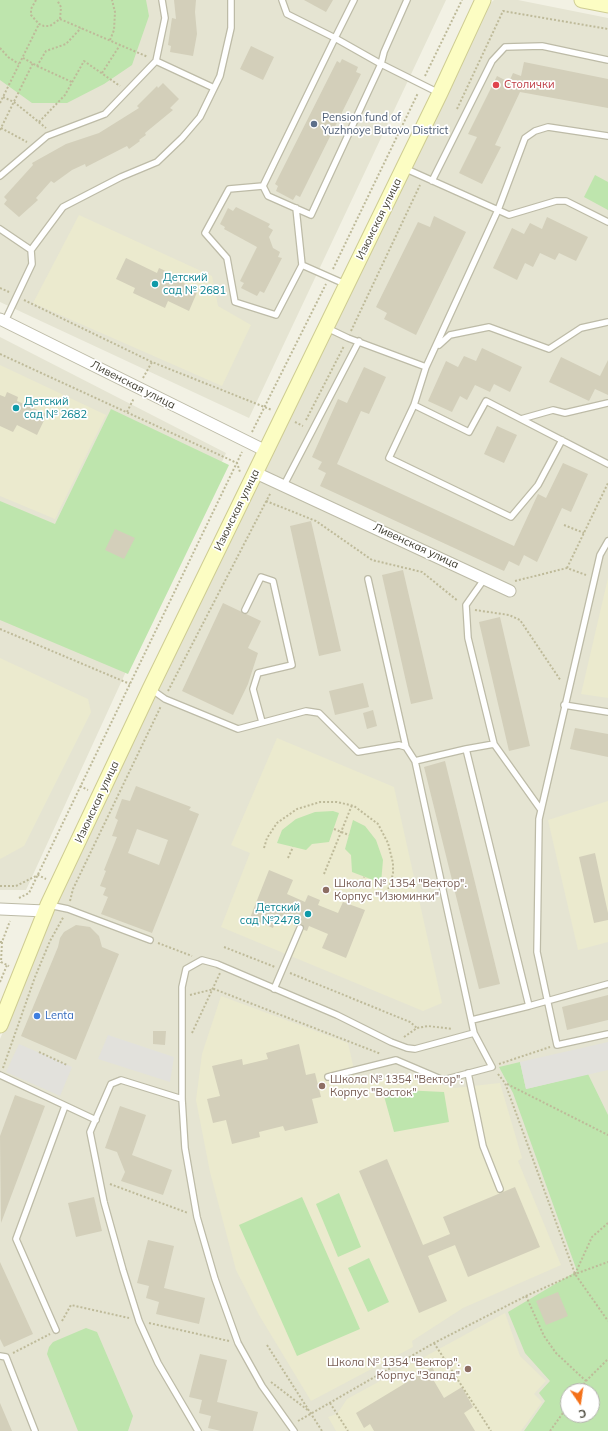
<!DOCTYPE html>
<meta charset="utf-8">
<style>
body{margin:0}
#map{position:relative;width:608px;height:1431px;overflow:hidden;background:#f2f1e4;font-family:Mulish,sans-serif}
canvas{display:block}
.north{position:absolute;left:560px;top:1383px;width:40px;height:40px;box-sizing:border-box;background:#fff;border:1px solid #b4b3ae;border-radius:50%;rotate:167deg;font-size:11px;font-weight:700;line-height:16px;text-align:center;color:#434134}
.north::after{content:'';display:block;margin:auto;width:14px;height:18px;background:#f47119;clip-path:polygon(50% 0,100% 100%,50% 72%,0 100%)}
</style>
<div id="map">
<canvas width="608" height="1431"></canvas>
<div class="north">С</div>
</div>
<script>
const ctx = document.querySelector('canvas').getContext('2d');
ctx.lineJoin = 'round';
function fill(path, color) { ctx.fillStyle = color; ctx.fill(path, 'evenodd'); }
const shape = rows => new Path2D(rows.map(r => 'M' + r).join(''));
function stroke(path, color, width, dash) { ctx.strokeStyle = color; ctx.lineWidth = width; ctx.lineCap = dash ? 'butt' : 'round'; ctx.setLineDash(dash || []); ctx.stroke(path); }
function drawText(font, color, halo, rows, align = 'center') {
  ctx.font = font + ' Mulish,sans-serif'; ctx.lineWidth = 3.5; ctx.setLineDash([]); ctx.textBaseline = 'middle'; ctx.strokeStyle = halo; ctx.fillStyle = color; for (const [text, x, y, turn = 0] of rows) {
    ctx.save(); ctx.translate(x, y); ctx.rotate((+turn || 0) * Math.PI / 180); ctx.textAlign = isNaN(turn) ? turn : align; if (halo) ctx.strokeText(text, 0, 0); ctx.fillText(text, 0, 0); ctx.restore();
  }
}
const residential = shape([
 [0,0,446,0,249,418,0,302],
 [494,0,518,0,608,18,608,1431,0,1431,0,1039,57,901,195,609,486,7],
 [568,1391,592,1391,592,1415,568,1415],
 [0,337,226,453,26,890,0,890]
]);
const education = shape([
 [79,215,212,276,218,306,251,325,222,386,33,303],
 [0,365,106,415,55,519,0,496],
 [608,578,608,698,581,694],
 [0,658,88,699,91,712,24,846,0,859],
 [277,738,394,787,442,1003,423,1011,221,927,250,853,231,845],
 [608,801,608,942,578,950,548,820],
 [221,996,348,1043,357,1083,407,1075,454,1088,500,1083,522,1158,518,1161,561,1265,463,1308,412,1341,413,1347,311,1401,259,1315,236,1270,210,1172,196,1100,202,1054],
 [505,1313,520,1356,546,1381,534,1394,542,1402,521,1431,336,1431,328,1417,337,1414,347,1399]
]);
const green = shape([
 [0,0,146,0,149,16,132,65,104,84,67,103,32,103,0,80],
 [595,175,608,182,608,210,584,197],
 [111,409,229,465,128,674,0,620,0,501,55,524],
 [333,811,339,813,329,842,312,844,306,850,277,843,282,830,296,819,315,812],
 [353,820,365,826,376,840,383,860,381,883,352,872,351,855,345,849],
 [520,1062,526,1089,588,1074,608,1115,608,1431,524,1431,545,1401,539,1393,550,1381,525,1353,508,1312,577,1271,513,1093,499,1067],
 [568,1391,592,1391,592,1415,568,1415],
 [402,1090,444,1092,449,1122,394,1132,384,1096],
 [339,1193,361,1247,338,1257,316,1204],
 [302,1197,360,1329,297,1356,239,1225],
 [369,1258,389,1302,368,1312,348,1268],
 [86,1328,97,1332,133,1416,128,1431,78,1431,47,1354,49,1347,53,1342]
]);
const parking = shape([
 [108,1035,174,1057,170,1082,98,1059],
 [608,1042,608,1070,526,1089,520,1062],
 [19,1044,72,1067,60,1096,6,1072]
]);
const building = shape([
 [174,0,196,0,195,12,197,34,193,56,170,52,171,46,168,45,172,18,176,19],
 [304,0,333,0,326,12],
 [251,46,274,57,263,80,240,69],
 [342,59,358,67,356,72,361,74,300,197,296,195,293,200,276,191,278,186,275,184,337,61,340,63],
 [524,62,608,79,608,108,520,92,495,145,501,147,482,184,459,173,477,137,468,134,497,76,509,82,513,73,521,76],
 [163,83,179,99,170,108,173,110,145,133,146,135,139,140,140,141,129,149,127,146,86,167,85,164,72,170,54,183,51,181,36,198,38,200,19,217,4,204,7,200,4,197,33,165,32,163,66,144,99,133,139,108,137,106,157,86,158,88],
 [236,207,270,224,268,227,273,230,269,237,273,248,280,252,278,257,282,258,264,293,260,291,257,296,241,288,244,283,240,281,257,247,224,229,225,227,220,224,228,208,233,211],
 [434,216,466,232,416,335,384,319,387,313,376,307,418,222,430,227],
 [547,217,588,237,576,261,559,253,555,260,540,253,533,267,525,263,517,280,493,268,512,228,524,234,530,223,542,229],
 [126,258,157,273,159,268,170,273,169,276,198,290,189,311,168,301,165,308,133,293,135,288,116,279],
 [482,348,522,367,510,392,494,384,490,392,475,385,467,400,460,396,452,412,428,401,446,361,458,367,464,356,476,361],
 [561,357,600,376,608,360,608,395,595,389,589,401,549,382],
 [364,367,386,377,369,414,361,411,337,464,514,546,538,494,546,498,563,463,588,474,571,512,562,508,537,562,524,555,519,566,509,561,504,571,320,486,326,473,318,469,322,462,312,457,338,399,347,403],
 [7,392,18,397,17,401,47,414,37,435,17,425,13,432,0,426,0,395,5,397],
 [497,426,517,435,504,463,484,454],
 [311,521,341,651,319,656,290,526],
 [115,529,135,538,124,559,105,550],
 [403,570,433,699,411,704,382,575],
 [223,603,261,621,248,648,258,653,248,684,233,715,182,691],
 [500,617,530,746,509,751,479,622],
 [363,683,369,707,335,715,329,691],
 [373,710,377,726,367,729,363,713],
 [575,728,608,734,608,757,570,749],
 [445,761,500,984,479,989,424,767],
 [136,786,191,807,189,810,199,814,152,933,101,914,108,897,103,895,106,888,100,886,106,871,104,870,117,837,112,836,118,820,115,818,122,799,130,801],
 [137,829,168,840,159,865,128,853],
 [595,853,608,913,608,920,594,923,579,857],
 [269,870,293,880,287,894,305,902,308,895,320,900,318,905,338,913,343,902,365,910,346,958,322,948,328,934,309,926,307,931,304,930,302,924,296,926,294,926,296,922,278,915,273,928,250,918],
 [76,925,90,927,99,936,102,947,119,954,76,1060,21,1036,58,947,60,938,64,932],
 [608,995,608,1020,567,1030,562,1007],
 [153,1031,166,1031,165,1045,153,1044],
 [299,1044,306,1075,315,1073,321,1097,312,1099,318,1123,285,1131,283,1126,259,1132,260,1137,232,1144,226,1120,213,1123,207,1099,220,1096,212,1066,242,1059,243,1065,268,1059,266,1053],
 [15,1095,45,1106,1,1223,0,1136],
 [120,1106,146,1115,132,1155,172,1170,163,1195,121,1181,125,1172,117,1152,105,1148],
 [387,1159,423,1245,450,1234,443,1217,515,1187,540,1247,468,1277,455,1245,428,1256,447,1301,419,1313,359,1171],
 [94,1197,102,1231,76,1237,68,1203],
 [148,1240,174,1246,164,1288,205,1298,199,1324,156,1314,159,1302,146,1298,149,1286,137,1283],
 [0,1262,33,1334,4,1347,0,1339],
 [558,1292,568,1316,546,1325,536,1301],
 [200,1354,227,1360,217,1402,258,1412,253,1431,221,1431,208,1428,211,1416,199,1413,202,1400,189,1397],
 [432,1367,439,1379,434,1381,444,1398,462,1387,473,1407,464,1413,475,1431,374,1431,370,1424,364,1428,356,1413],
 [0,1403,12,1431,0,1431]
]);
const path = shape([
 [36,0,31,9,31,15,39,24,44,26,50,26,60,19,61,7,57,0],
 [60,19,148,57],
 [110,40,114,30,115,12,112,0],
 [0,48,8,57,19,64],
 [23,58,37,66,46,51,66,44,81,28],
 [37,66,72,82],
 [102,73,120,45],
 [425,76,462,0],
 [3,97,14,102,46,128],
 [0,103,39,24],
 [457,109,503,11,608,29],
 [39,122,65,95,84,61,120,86],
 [1,128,27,142],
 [0,130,33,63],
 [333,269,418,93],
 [0,288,9,292],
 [24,300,152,362,272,410],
 [351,331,420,185],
 [0,354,237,463,240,472],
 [143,378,152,362],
 [127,412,134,398],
 [306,420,344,346],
 [295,422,303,426],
 [252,432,326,284],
 [266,501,316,521,372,560,422,572,458,601],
 [564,525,584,533],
 [567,568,608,483],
 [515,581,567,568,586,575],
 [475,610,509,615,520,620,561,681],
 [0,629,130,684],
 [168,691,271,492],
 [80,786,88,790],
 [334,829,349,835],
 [264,848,267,838,277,823,297,809,320,802,337,802,354,806,378,824,388,843,393,863,393,873,391,882,384,899],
 [288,858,293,847],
 [324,874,352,805],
 [0,886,16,886,38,875,46,879],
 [358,888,364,877],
 [19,898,29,893,242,452],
 [70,901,73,889,161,706],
 [0,942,2,942,10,921],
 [2,942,1,962,9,966],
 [158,943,192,956],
 [224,947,275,967],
 [290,973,410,1022,417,1028],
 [0,982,7,965],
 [190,995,214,989,381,1054],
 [192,1033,220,973],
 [404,1037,417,1028,428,1026,452,1029],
 [39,1052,67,1065],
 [499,1064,550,1047],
 [3,1068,35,977,50,941,64,916],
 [498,1074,505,1083,575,1274,608,1321],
 [507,1084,608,1135],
 [110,1184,188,1213],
 [575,1274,592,1237,608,1223],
 [526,1296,544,1336,556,1353,586,1381],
 [62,1321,71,1305,129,1318],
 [149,1323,229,1341],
 [434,1343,491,1431],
 [267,1345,322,1431],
 [13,1353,50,1334],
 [271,1382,309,1411],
 [579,1391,586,1381,608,1359],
 [330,1403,348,1431],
 [298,1421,434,1343,526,1296,575,1274,608,1262],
 [550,1431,568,1406]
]);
const lane = shape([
 [282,0,287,14,335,38,354,0],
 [156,61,214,88],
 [608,136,548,127,535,131,525,138,498,210,426,367,414,405,469,432,486,401,608,464],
 [404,168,509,215,556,201,566,201,608,222],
 [0,176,47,136,105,114,156,61,165,18,162,0],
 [432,181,492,61,505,47,542,46,608,60],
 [263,186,335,38,381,64,384,52,407,0],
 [296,208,302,265],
 [0,229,31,250,32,264,5,321],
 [31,250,63,207,121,177,157,162,182,138,200,117,220,76,231,28,231,0],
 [345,284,302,265,276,315,235,302,227,258,205,233,229,189,263,186,268,196,311,215,381,64,439,93],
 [327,328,348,338,426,367],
 [439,345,450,335,489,327,549,349,581,328,608,322],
 [414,405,389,458,511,517,538,485,562,440],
 [521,419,553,410,565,413,608,403],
 [284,485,359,341],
 [608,541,600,555,539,819,537,952,557,1045,608,1034],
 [485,578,466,605,468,638,494,744,541,810],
 [368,579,406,747],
 [245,610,261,577,273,581,292,665,258,673,253,689,262,722],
 [151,689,165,699,238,729,306,711,319,713,358,752,399,745,406,747,415,761,474,1033,492,1067,443,1080,396,1060,328,1077],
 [564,705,608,712],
 [466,749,494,744],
 [415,761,466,749,529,1006],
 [49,905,68,909,150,940],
 [274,989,300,928],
 [472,1020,529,1006,608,984],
 [468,1073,483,1146,500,1189],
 [0,1075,96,1120],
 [182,1099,121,1080,111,1084,90,1132,104,1202,123,1270,139,1321,158,1363,198,1431],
 [56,1330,16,1239,65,1106],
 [0,1356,6,1357,35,1431],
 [294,1431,262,1386,238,1343,215,1279,197,1217,185,1148,182,1099,182,987,186,969,202,960,217,964,337,1015,391,1042,407,1048,415,1049,474,1033]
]);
const street = shape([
 [0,319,266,451],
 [256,473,510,591],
 [0,909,45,911]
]);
const secondary = shape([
 [582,0,608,5],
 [0,1025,48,905,150,689,440,93,483,0]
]);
const markers = [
 [496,85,4,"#e0444e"],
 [314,124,4,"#5c6f8a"],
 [155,284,4,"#0f9aa8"],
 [16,408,4,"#0f9aa8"],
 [326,890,4,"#8d6e63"],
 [308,914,4,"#0f9aa8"],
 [37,1016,4,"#3f7fe0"],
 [322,1086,4,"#8d6e63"],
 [468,1369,4,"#8d6e63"]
];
const healthNames = [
 ["Столички",504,85]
];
const serviceNames = [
 ["Pension fund of",322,118],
 ["Yuzhnoye Butovo District",322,131]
];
const streetNames = [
 ["Изюмская улица",379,219,-64],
 ["Ливенская улица",133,385,27],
 ["Изюмская улица",237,510,-64],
 ["Ливенская улица",416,546,25],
 ["Изюмская улица",97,802,-65]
];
const cultureNames = [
 ["Детский",163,278],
 ["сад № 2681",163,291],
 ["Детский",24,402],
 ["сад № 2682",24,415],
 ["Детский",300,908,"right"],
 ["сад №2478",300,921,"right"]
];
const educationNames = [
 ["Школа № 1354 \"Вектор\".",334,884],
 ["Корпус \"Изюминки\"",334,897],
 ["Школа № 1354 \"Вектор\".",330,1080],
 ["Корпус \"Восток\"",330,1093],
 ["Школа № 1354 \"Вектор\".",460,1363,"right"],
 ["Корпус \"Запад\"",460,1376,"right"]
];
const shopNames = [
 ["Lenta",45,1016]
];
fill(residential, '#e5e4d2');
fill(education, '#ebeace');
fill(green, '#bee5ad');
fill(parking, '#e2e1dc');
fill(building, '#d3cfba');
stroke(lane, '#bdbba7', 8);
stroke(street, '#bdbba7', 13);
stroke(secondary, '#cecc92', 17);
stroke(path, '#beba99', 2, [2, 2]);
stroke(lane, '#fff', 5.5);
stroke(street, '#fff', 11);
stroke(secondary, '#fcfdc3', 15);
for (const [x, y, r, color] of markers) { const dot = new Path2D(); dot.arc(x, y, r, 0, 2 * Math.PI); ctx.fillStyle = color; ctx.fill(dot); stroke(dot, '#fff', 1.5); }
drawText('11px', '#be3a42', '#fff', healthNames, 'left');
drawText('11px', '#4e5e75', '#fff', serviceNames, 'left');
drawText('11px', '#434134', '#fff', streetNames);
drawText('11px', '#0d838f', '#fff', cultureNames, 'left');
drawText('11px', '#785e54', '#fff', educationNames, 'left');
drawText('11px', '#366cbe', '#fff', shopNames, 'left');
</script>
